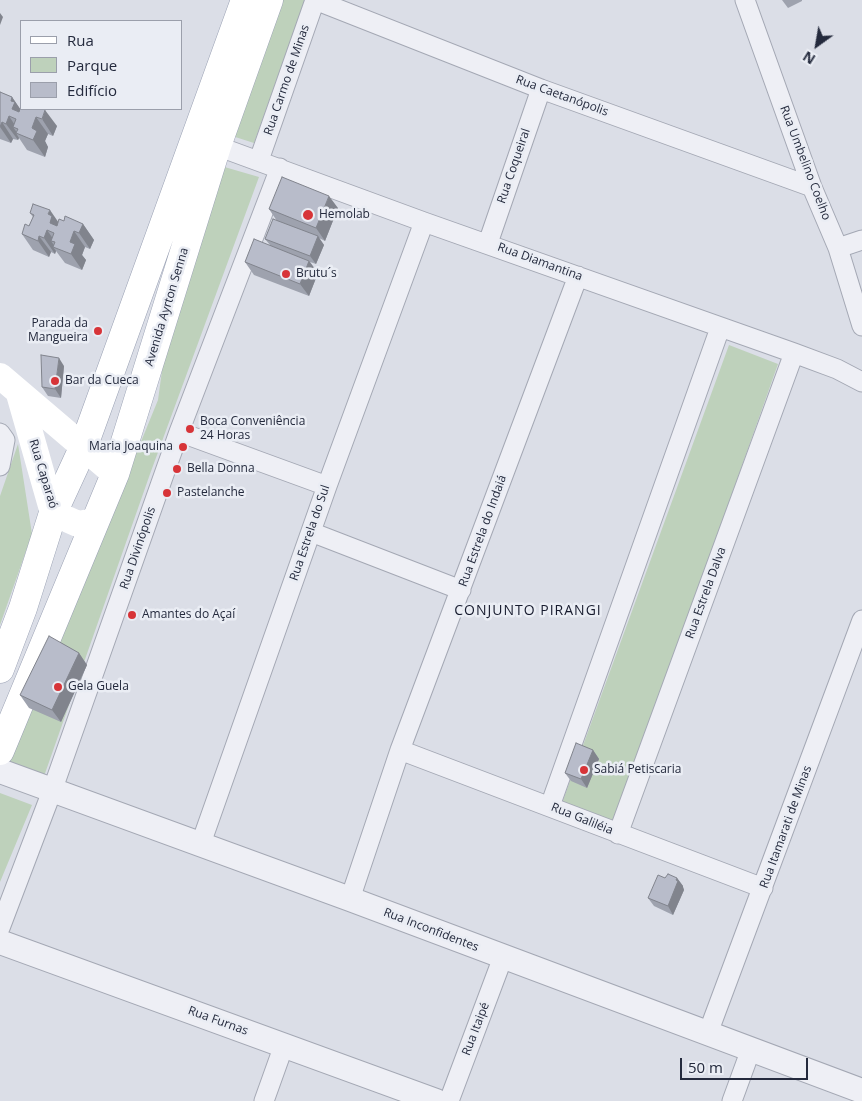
<!DOCTYPE html>
<meta charset="utf-8">
<style>
body{margin:0}
#map{position:relative;width:862px;height:1101px;overflow:hidden;background:#dbdee7;font-family:"Open Sans",sans-serif}
canvas{display:block}
.legend{position:absolute;left:20px;top:20px;width:162px;height:90px;box-sizing:border-box;background:#eaedf4;border:1px solid #9b9fab;margin:0;padding:6px 9px;list-style:none;font-size:15px;color:#242a3d}
.legend li{display:flex;align-items:center;gap:10px;height:25px}
.legend b{width:25px;border:1px solid #9b9fab}
.north{position:absolute;left:792px;top:20px;width:50px;height:50px;-webkit-text-stroke:4px #eaedf4;paint-order:stroke;rotate:212deg;font-size:14px;font-weight:700;line-height:20px;text-align:center;color:#242a3d}
.north::after{content:'';display:block;margin:auto;width:18px;height:22px;background:#242a3d;clip-path:polygon(50% 0,100% 100%,50% 72%,0 100%)}
.scale{position:absolute;left:680px;top:1058px;width:128px;height:22px;box-sizing:border-box;border:2px solid #242a3d;border-top:0;padding-left:6px;font-size:15px;line-height:18px;white-space:nowrap;color:#242a3d;-webkit-text-stroke:4px #eaedf4;paint-order:stroke}
</style>
<div id="map">
<canvas width="862" height="1101"></canvas>
<ul class="legend">
<li><b style="height:6px;background:#fff"></b>Rua</li>
<li><b style="height:14px;background:#bed1bb"></b>Parque</li>
<li><b style="height:14px;background:#b8bcca"></b>Edifício</li>
</ul>
<div class="north">N</div>
<div class="scale">50 m</div>
</div>
<script>
const ctx = document.querySelector('canvas').getContext('2d');
ctx.lineJoin = 'round';
function fill(path, color) { ctx.fillStyle = color; ctx.fill(path, 'evenodd'); }
const shape = rows => new Path2D(rows.map(r => 'M' + r).join(''));
function stroke(path, color, width, dash) { ctx.strokeStyle = color; ctx.lineWidth = width; ctx.lineCap = dash ? 'butt' : 'round'; ctx.setLineDash(dash || []); ctx.stroke(path); }
function drawText(font, color, halo, rows, align = 'center') {
  ctx.font = font + ' "Open Sans",sans-serif'; ctx.lineWidth = 5; ctx.setLineDash([]); ctx.textBaseline = 'middle'; ctx.strokeStyle = halo; ctx.fillStyle = color; for (const [text, x, y, turn = 0] of rows) {
    ctx.save(); ctx.translate(x, y); ctx.rotate((+turn || 0) * Math.PI / 180); ctx.textAlign = isNaN(turn) ? turn : align; if (halo) ctx.strokeText(text, 0, 0); ctx.fillText(text, 0, 0); ctx.restore();
  }
}
const green = shape([
 [276,0,305,0,254,143,229,135],
 [221,166,259,177,150,474,42,782,0,765,78,596,158,400,164,356],
 [729,345,778,364,615,824,562,803],
 [18,444,32,534,0,625,0,496],
 [0,793,32,805,0,882]
]);
const minor = shape([
 [745,0,812,187,838,248,862,326],
 [217,146,424,222,794,353,837,369,862,382],
 [259,160,315,0,541,89,812,187],
 [488,243,541,89],
 [838,248,862,240],
 [179,432,327,486],
 [0,433,5,440,0,466],
 [311,532,461,590],
 [400,750,763,888],
 [550,806,720,328],
 [618,834,794,353],
 [200,846,327,486,424,222],
 [350,899,400,750,578,276],
 [0,928,52,791,179,432,280,168],
 [708,1033,862,620],
 [264,1101,284,1045],
 [449,1101,503,957],
 [732,1101,751,1049]
]);
const tertiary = shape([
 [0,771,350,899,862,1091],
 [0,942,436,1101]
]);
const secondary = shape([
 [0,376,115,474],
 [19,394,53,513,78,524,95,521]
]);
const primary = shape([
 [0,669,23,608,53,513,83,448,245,0],
 [0,751,115,474,217,146,269,0]
]);
const wall = shape([
 [782,0,802,0,802,1,788,8],
 [0,92,12,97,20,109,57,126,53,136,48,134,45,141,48,147,45,157,27,150,19,138,18,140,13,139,11,143,0,139],
 [338,208,325,241,319,238,324,245,316,264,310,262,318,273,309,296,254,275,245,262,270,245,265,239,277,221,269,209],
 [30,213,58,222,64,221,83,224,94,240,90,249,85,247,82,255,86,260,82,270,65,263,56,251,55,254,51,252,49,257,33,250,22,234,29,226,33,217],
 [64,366,61,398,48,396,42,387],
 [79,653,87,665,61,722,29,708,20,695],
 [593,750,599,759,587,788,571,781,565,773],
 [665,878,677,878,683,886,683,887,684,890,673,915,654,906,648,898]
]);
const shadedWall = shape([
 [0,13,3,17,0,25],
 [12,97,23,113,23,114,12,109,11,101],
 [45,110,57,126,53,136,42,119],
 [9,116,20,133,18,129,13,127,18,134,16,133,19,138,18,140,6,124],
 [36,117,48,134,45,141,48,147,45,157,33,140,32,128],
 [2,122,13,139,11,143,0,127],
 [329,196,338,208,325,241,316,228],
 [50,210,61,226,61,228,50,223,48,214],
 [83,224,94,240,90,249,79,233],
 [47,230,58,246,55,242,51,241,56,248,53,247,56,251,55,254,44,238],
 [74,231,85,247,82,255,86,260,82,270,71,254,70,242],
 [39,236,51,252,49,257,38,241],
 [318,236,324,245,316,264,310,256],
 [309,261,318,273,309,296,300,284],
 [59,358,64,366,61,398,55,389],
 [79,653,87,665,61,722,52,710],
 [593,750,599,759,587,788,581,779],
 [677,878,683,886,683,887,684,890,673,915,668,906]
]);
const building = shape([
 [0,92,12,97,11,101,15,102,12,109,19,112,21,106,21,109,43,109,45,110,42,119,36,117,32,128,37,131,33,140,16,133,18,129,13,127,16,119,9,116,6,124,2,122,0,127,0,92],
 [282,177,329,196,316,228,269,209,282,177],
 [33,204,50,210,48,214,52,216,50,223,57,226,59,219,64,221,65,216,83,224,79,233,74,231,70,242,75,244,71,254,53,247,55,242,51,241,54,233,47,230,44,238,39,236,38,241,22,234,25,224,29,226,34,215,30,213,33,204],
 [273,219,318,236,310,256,265,239,273,219],
 [254,239,309,261,300,284,245,262,254,239],
 [41,355,59,358,55,389,42,387,41,355],
 [49,636,79,653,52,710,20,695,49,636],
 [576,743,593,750,581,779,565,773,576,743],
 [668,874,677,878,676,880,678,881,668,906,648,898,658,875,665,878,668,874]
]);
const markers = [
 [308,215,6,"#d73438"],
 [286,274,5,"#d73438"],
 [98,331,5,"#d73438"],
 [55,381,5,"#d73438"],
 [190,429,5,"#d73438"],
 [183,447,5,"#d73438"],
 [177,469,5,"#d73438"],
 [167,493,5,"#d73438"],
 [132,615,5,"#d73438"],
 [58,687,5,"#d73438"],
 [584,770,5,"#d73438"]
];
const streetNames = [
 ["Rua Carmo de Minas",287,80,-71],
 ["Rua Caetanópolis",562,96,20],
 ["Rua Umbelino Coelho",805,163,69],
 ["Rua Coqueiral",514,166,-71],
 ["Rua Diamantina",540,262,20],
 ["Avenida Ayrton Senna",167,307,-73],
 ["Rua Caparaó",43,474,73],
 ["Rua Estrela do Indaiá",483,531,-70],
 ["Rua Estrela do Sul",310,533,-71],
 ["Rua Divinópolis",138,548,-71],
 ["Rua Estrela Dalva",706,593,-70],
 ["Rua Galiléia",582,819,22],
 ["Rua Itamarati de Minas",786,827,-70],
 ["Rua Inconfidentes",431,930,21],
 ["Rua Furnas",218,1021,20],
 ["Rua Itaipé",476,1029,-69]
];
const poiNames = [
 ["Hemolab",319,215],
 ["Brutu´s",296,274],
 ["Parada da",88,324,"right"],
 ["Mangueira",88,338,"right"],
 ["Bar da Cueca",65,381],
 ["Boca Conveniência",200,422],
 ["24 Horas",200,436],
 ["Maria Joaquina",173,447,"right"],
 ["Bella Donna",187,469],
 ["Pastelanche",177,493],
 ["Amantes do Açaí",142,615],
 ["Gela Guela",68,687],
 ["Sabiá Petiscaria",594,770]
];
const neighbourhoodNames = [
 ["CONJUNTO PIRANGI",528,611]
];
fill(green, '#bed1bb');
stroke(minor, '#a4a8b4', 21);
stroke(tertiary, '#a4a8b4', 26);
stroke(primary, '#99a0b3', 29);
stroke(minor, '#eeeff5', 19);
stroke(tertiary, '#eeeff5', 24);
stroke(secondary, '#fff', 26);
stroke(primary, '#fff', 28);
fill(wall, '#9ea2ae');
fill(shadedWall, '#81848d');
fill(building, '#b8bcca');
stroke(building, '#81848d', 1);
for (const [x, y, r, color] of markers) { const dot = new Path2D(); dot.arc(x, y, r, 0, 2 * Math.PI); ctx.fillStyle = color; ctx.fill(dot); stroke(dot, '#eaedf4', 2); }
drawText('12px', '#242a3d', '#eaedf4', streetNames);
drawText('12px', '#242a3d', '#eaedf4', poiNames, 'left');
ctx.letterSpacing = '1px';
drawText('14px', '#171b2e', '#eaedf4', neighbourhoodNames);
ctx.letterSpacing = '0px';
</script>
